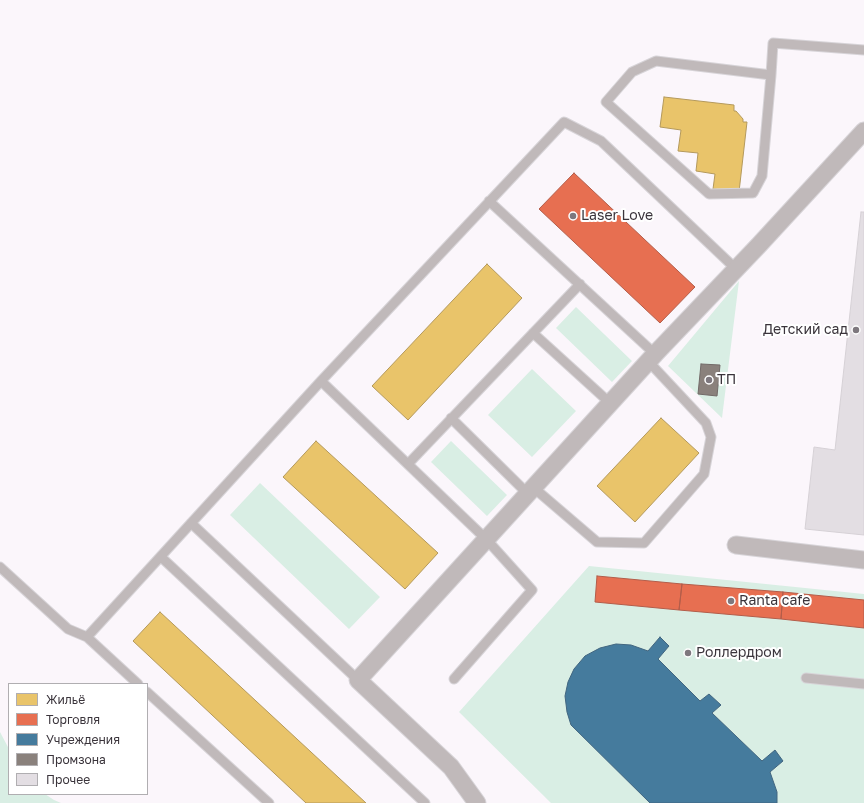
<!DOCTYPE html>
<meta charset="utf-8">
<style>
body{margin:0}
#map{position:relative;width:864px;height:803px;overflow:hidden;background:#fbf6fb;font-family:"Golos Text",sans-serif}
canvas{display:block}
.legend{position:absolute;left:8px;top:683px;width:140px;height:112px;box-sizing:border-box;background:#fff;border:1px solid #b0aeb1;margin:0;padding:5px 7px;list-style:none;font-size:12px;color:#3a343b}
.legend li{display:flex;align-items:center;gap:8px;height:20px}
.legend b{width:20px;border:1px solid #b0aeb1}
</style>
<div id="map">
<canvas width="864" height="803"></canvas>
<ul class="legend">
<li><b style="height:11px;background:#e9c46a"></b>Жильё</li>
<li><b style="height:11px;background:#e76f51"></b>Торговля</li>
<li><b style="height:11px;background:#457b9d"></b>Учреждения</li>
<li><b style="height:11px;background:#8a817c"></b>Промзона</li>
<li><b style="height:11px;background:#e3dee3"></b>Прочее</li>
</ul>
</div>
<script>
const ctx = document.querySelector('canvas').getContext('2d');
ctx.lineJoin = 'round';
function fill(path, color) { ctx.fillStyle = color; ctx.fill(path, 'evenodd'); }
const shape = rows => new Path2D(rows.map(r => 'M' + r).join(''));
function stroke(path, color, width, dash) { ctx.strokeStyle = color; ctx.lineWidth = width; ctx.lineCap = dash ? 'butt' : 'round'; ctx.setLineDash(dash || []); ctx.stroke(path); }
function drawText(font, color, halo, rows, align = 'center') {
  ctx.font = font + ' "Golos Text",sans-serif'; ctx.lineWidth = 4; ctx.setLineDash([]); ctx.textBaseline = 'middle'; ctx.strokeStyle = halo; ctx.fillStyle = color; for (const [text, x, y, turn = 0] of rows) {
    ctx.save(); ctx.translate(x, y); ctx.rotate((+turn || 0) * Math.PI / 180); ctx.textAlign = isNaN(turn) ? turn : align; if (halo) ctx.strokeText(text, 0, 0); ctx.fillText(text, 0, 0); ctx.restore();
  }
}
const green = shape([
 [739,281,722,418,668,366],
 [576,307,632,361,612,382,556,328],
 [532,369,576,411,532,457,488,415],
 [451,441,507,495,487,516,431,462],
 [260,483,380,597,349,629,230,515],
 [589,566,864,594,864,803,551,803,459,712],
 [0,732,9,749,9,794,45,794,54,800,61,803,0,803]
]);
const homes = shape([
 [664,97,734,105,734,111,736,111,743,119,743,122,747,122,739,192,713,189,715,174,696,171,698,153,678,151,681,130,660,127,664,97],
 [487,264,522,298,408,420,372,386,487,264],
 [661,418,699,453,635,522,597,486,661,418],
 [316,441,438,553,405,589,283,477,316,441],
 [160,612,366,803,306,803,133,641,160,612]
]);
const shops = shape([
 [574,173,695,287,660,323,539,209,574,173],
 [597,576,682,584,679,610,595,602,597,576],
 [682,584,783,592,781,619,679,610,682,584],
 [783,592,864,600,864,628,781,619,783,592]
]);
const public = shape([
 [660,637,669,646,658,659,700,701,709,694,721,705,712,713,762,761,775,750,783,761,770,772,777,792,777,803,650,803,571,725,567,712,565,696,568,682,574,669,585,656,600,648,616,644,631,645,648,651,660,637]
]);
const industry = shape([
 [701,364,720,365,717,396,698,394,701,364]
]);
const building = shape([
 [861,212,864,212,864,535,805,529,814,447,835,450,861,212]
]);
const lane = shape([
 [771,75,656,61,632,72,606,102,709,194,753,193,762,176,771,75,773,43,864,50],
 [489,201,655,354],
 [533,333,610,403],
 [321,381,487,540,532,590,454,679],
 [451,418,528,494],
 [408,464,580,284],
 [534,488,597,542,644,543,704,474,711,437,706,423,648,361],
 [191,523,358,680],
 [161,557,425,803],
 [0,567,68,629,87,637],
 [806,678,864,684],
 [138,684,87,637,321,381,564,122,601,141,736,269],
 [147,692,269,803]
]);
const street = shape([
 [736,545,864,560],
 [477,803,451,767,358,680,655,354,759,245,864,131]
]);
const markers = [
 [573,216,4,"#7e787e"],
 [856,330,4,"#7e787e"],
 [709,380,4,"#7e787e"],
 [731,601,4,"#7e787e"],
 [688,653,4,"#7e787e"]
];
const poiNames = [
 ["Laser Love",581,216],
 ["Детский сад",848,330,"right"],
 ["ТП",717,380],
 ["Ranta cafe",739,601],
 ["Роллердром",696,653]
];
fill(green, '#d9eee4');
fill(homes, '#e9c46a');
stroke(homes, '#b4995c', 1);
fill(shops, '#e76f51');
stroke(shops, '#b35d4a', 1);
fill(public, '#457b9d');
stroke(public, '#426680', 1);
fill(industry, '#8a817c');
stroke(industry, '#726a68', 1);
fill(building, '#e3dee3');
stroke(building, '#d6d1d6', 1);
stroke(lane, '#d7d4d8', 11);
stroke(street, '#d7d4d8', 19);
stroke(lane, '#c0b9ba', 9);
stroke(street, '#c0b9ba', 17);
for (const [x, y, r, color] of markers) { const dot = new Path2D(); dot.arc(x, y, r, 0, 2 * Math.PI); ctx.fillStyle = color; ctx.fill(dot); stroke(dot, '#fff', 1.5); }
drawText('14px', '#3a343b', '#fff', poiNames, 'left');
</script>
